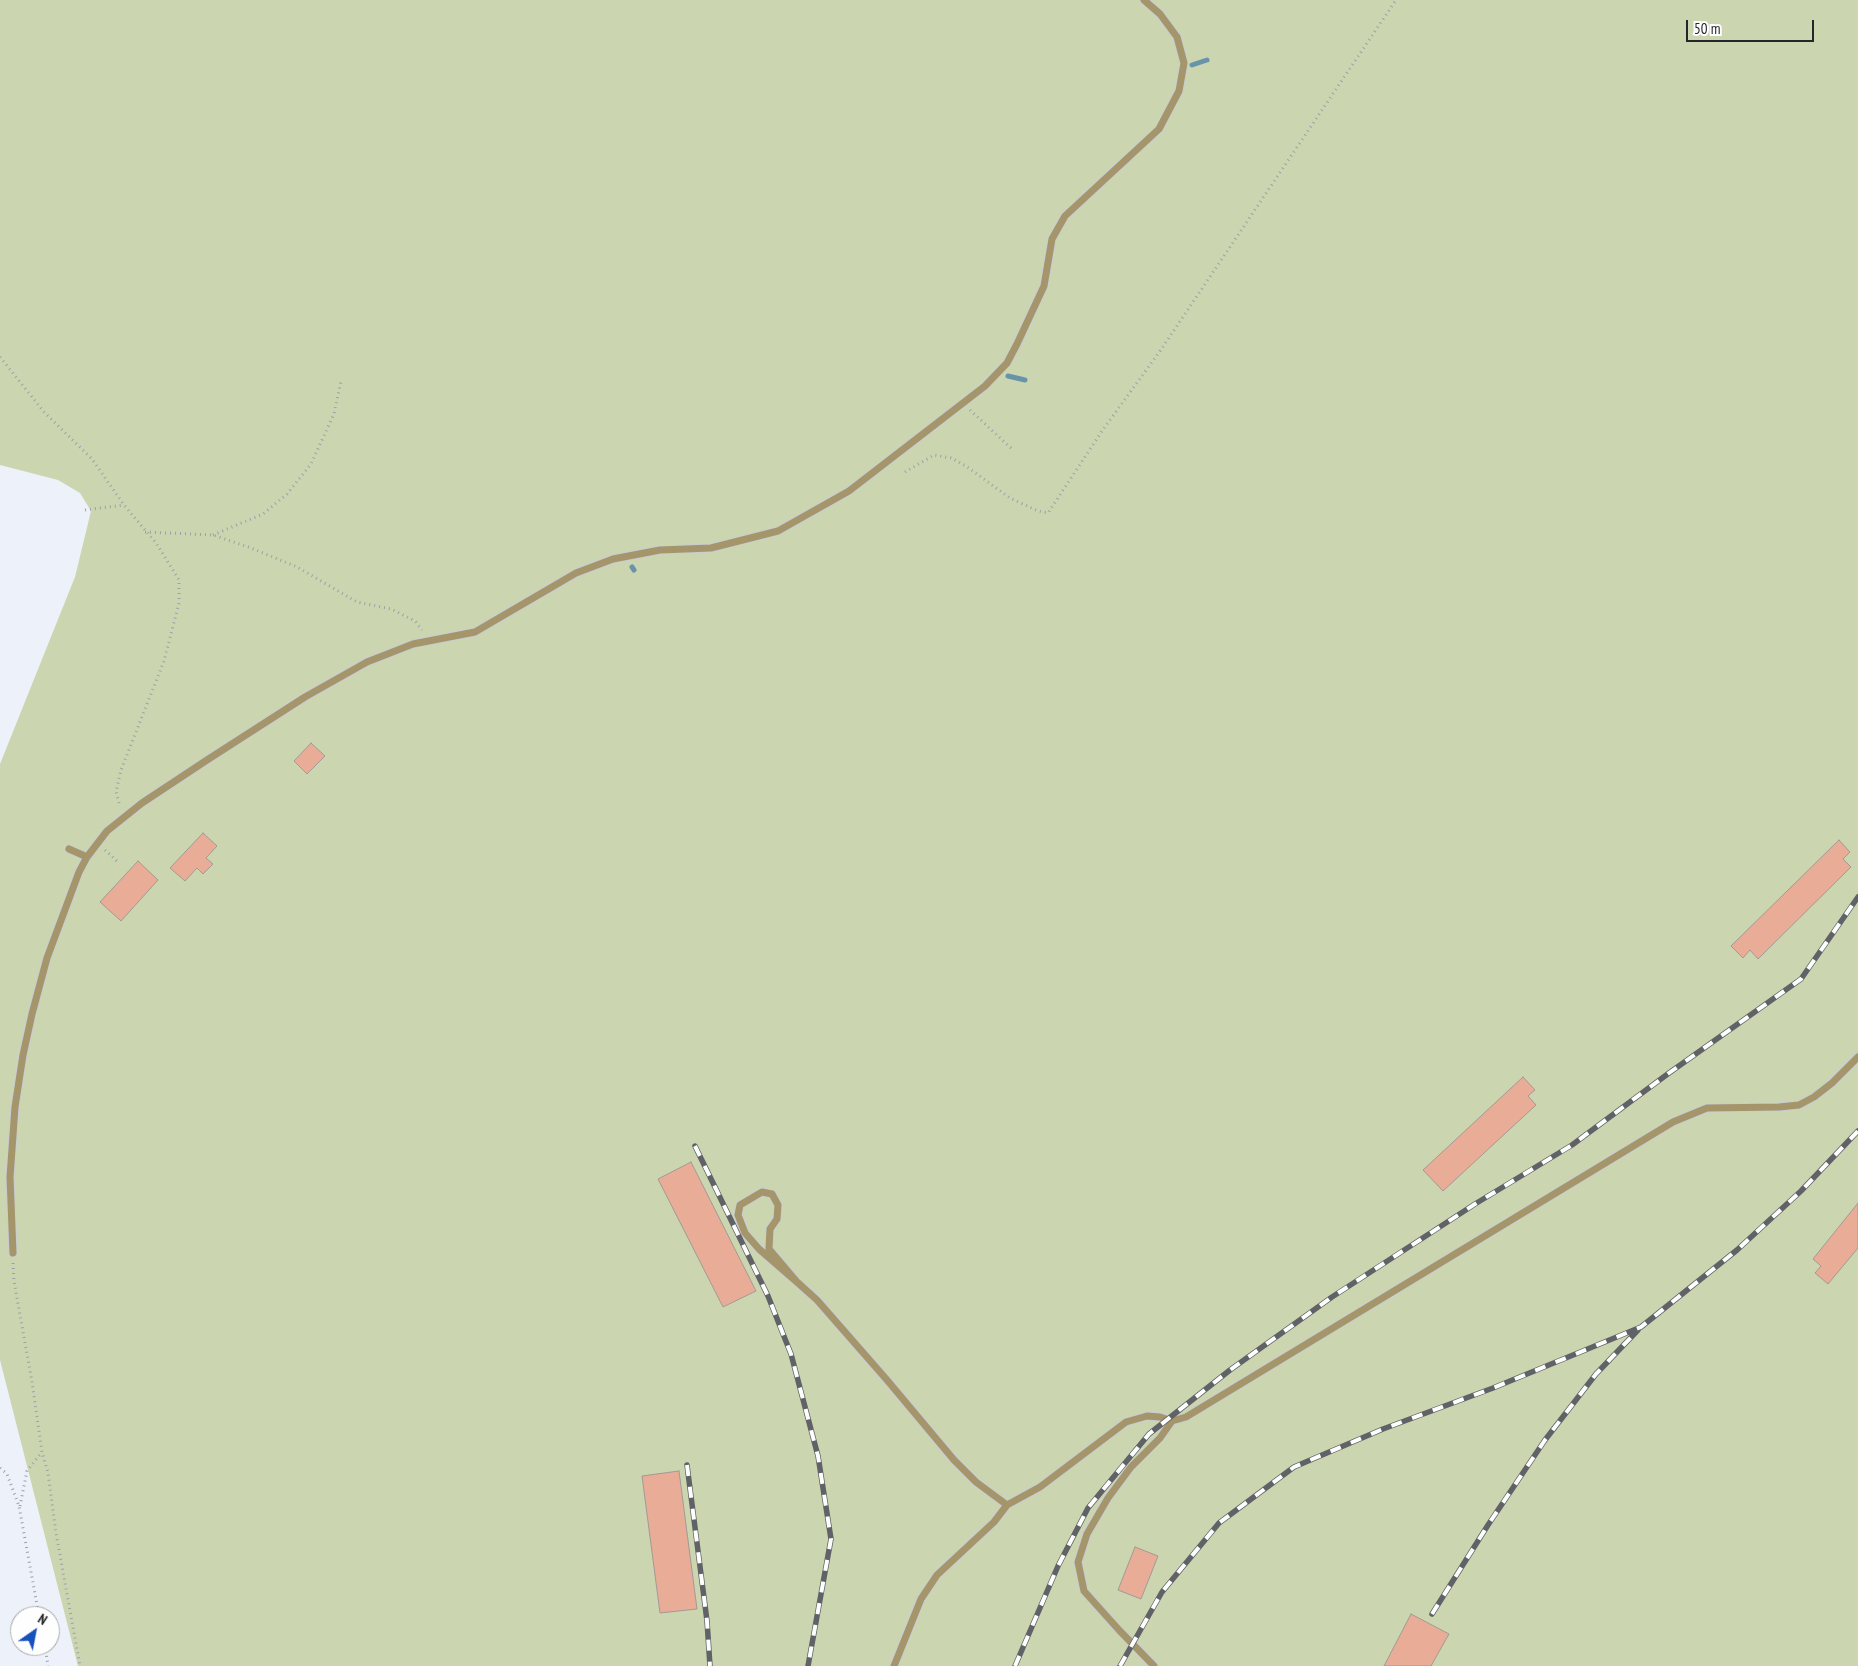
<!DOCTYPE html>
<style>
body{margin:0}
#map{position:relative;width:1858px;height:1666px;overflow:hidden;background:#edf1f9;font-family:"PT Sans Narrow",sans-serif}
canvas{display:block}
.north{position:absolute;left:10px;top:1606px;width:50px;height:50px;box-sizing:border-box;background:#fefefe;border:1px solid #a7a8a9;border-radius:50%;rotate:33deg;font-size:14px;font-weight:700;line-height:20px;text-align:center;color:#25262a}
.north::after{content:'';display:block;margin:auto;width:18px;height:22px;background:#1751bc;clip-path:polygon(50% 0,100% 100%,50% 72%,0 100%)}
.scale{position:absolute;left:1686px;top:20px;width:128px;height:22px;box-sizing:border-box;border:2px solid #25262a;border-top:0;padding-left:6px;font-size:15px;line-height:18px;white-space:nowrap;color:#25262a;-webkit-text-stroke:4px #fefefe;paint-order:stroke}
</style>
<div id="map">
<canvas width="1858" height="1666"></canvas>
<div class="north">N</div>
<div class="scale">50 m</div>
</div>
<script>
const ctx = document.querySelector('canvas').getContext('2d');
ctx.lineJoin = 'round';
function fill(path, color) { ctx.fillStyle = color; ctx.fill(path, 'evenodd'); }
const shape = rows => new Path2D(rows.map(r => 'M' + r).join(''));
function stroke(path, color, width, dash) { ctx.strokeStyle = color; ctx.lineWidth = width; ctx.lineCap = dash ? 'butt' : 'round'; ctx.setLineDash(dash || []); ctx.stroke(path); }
const green = shape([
 [0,0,1858,0,1858,1666,78,1666,0,1360,0,764,75,577,91,511,80,493,58,480,0,465]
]);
const stream = shape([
 [1192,65,1207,60],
 [1008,376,1025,380],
 [632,567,634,570]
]);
const building = shape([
 [311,743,325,756,307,774,294,761,311,743],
 [203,833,217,846,206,858,213,864,203,874,197,868,185,881,170,868,203,833],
 [1839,840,1850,852,1843,859,1851,867,1758,959,1750,950,1743,958,1731,946,1839,840],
 [138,861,158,880,121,921,100,902,138,861],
 [1523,1077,1535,1090,1528,1096,1536,1105,1443,1191,1423,1170,1523,1077],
 [691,1162,756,1291,723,1307,658,1179,691,1162],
 [1858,1203,1858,1248,1828,1284,1815,1273,1821,1266,1813,1259,1858,1203],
 [679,1471,697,1609,660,1613,642,1476,679,1471],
 [1135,1547,1158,1556,1141,1599,1118,1590,1135,1547],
 [1411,1614,1449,1634,1431,1666,1384,1666,1411,1614]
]);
const path = shape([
 [0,357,44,412,92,459,124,505,156,543,179,580,179,603,164,661,121,770,116,792,120,806],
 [970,410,1012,449],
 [905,472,934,455,951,458,966,466,1010,498,1038,511,1048,513,1102,431,1160,351,1396,0],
 [85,510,124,505],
 [145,532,213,535,251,548,297,567,357,602,391,609,415,621,422,630],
 [213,535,263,514,287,494,311,464,334,414,341,381],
 [105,850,119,863],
 [13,1263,14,1281,32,1382,42,1452,48,1473,56,1533,80,1666],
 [0,1468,7,1474,19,1506,39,1616],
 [20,1506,27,1471,41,1453],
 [45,1646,48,1666]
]);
const service = shape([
 [69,849,87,857],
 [13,1253,10,1177,15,1107,23,1055,32,1014,47,958,79,872,87,857,107,831,142,803,207,760,305,697,367,662,413,644,475,632,576,573,613,559,660,550,711,548,778,531,849,491,985,386,1007,363,1017,344,1044,286,1052,239,1065,216,1159,129,1179,91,1184,63,1177,37,1160,14,1144,0],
 [797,1282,769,1249,770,1229,777,1219,778,1205,772,1194,762,1192,740,1205,738,1215,745,1233,759,1249,797,1282,817,1300,887,1380,954,1460,976,1482,1007,1505,1040,1487,1126,1422,1147,1416,1160,1417,1172,1421],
 [894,1666,921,1599,937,1575,994,1522,1007,1505],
 [1154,1666,1119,1630,1084,1591,1078,1562,1087,1534,1108,1498,1131,1467,1160,1438,1172,1421,1186,1417,1673,1122,1707,1108,1779,1107,1799,1105,1814,1097,1832,1083,1858,1057]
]);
const rail = shape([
 [695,1146,768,1296,791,1354,818,1456,831,1539,808,1666],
 [687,1465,707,1621,710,1666],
 [1432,1614,1488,1525,1545,1440,1596,1374,1638,1330],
 [1015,1666,1058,1566,1088,1508,1149,1434,1230,1370,1332,1297,1475,1204,1572,1145,1669,1073,1801,979,1858,897],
 [1120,1666,1162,1592,1219,1523,1294,1467,1383,1429,1493,1388,1641,1327,1737,1250,1801,1191,1858,1131]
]);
fill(green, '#cbd6b0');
stroke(stream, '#6894aa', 5);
fill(building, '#e8ac97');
stroke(building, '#a39a96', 1);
stroke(service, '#c9ccd4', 9);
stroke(path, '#9da0a6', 3, [1, 4]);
stroke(service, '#a4956a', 7);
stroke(rail, '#606267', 5.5);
stroke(rail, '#fefefe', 4, [11]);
</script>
